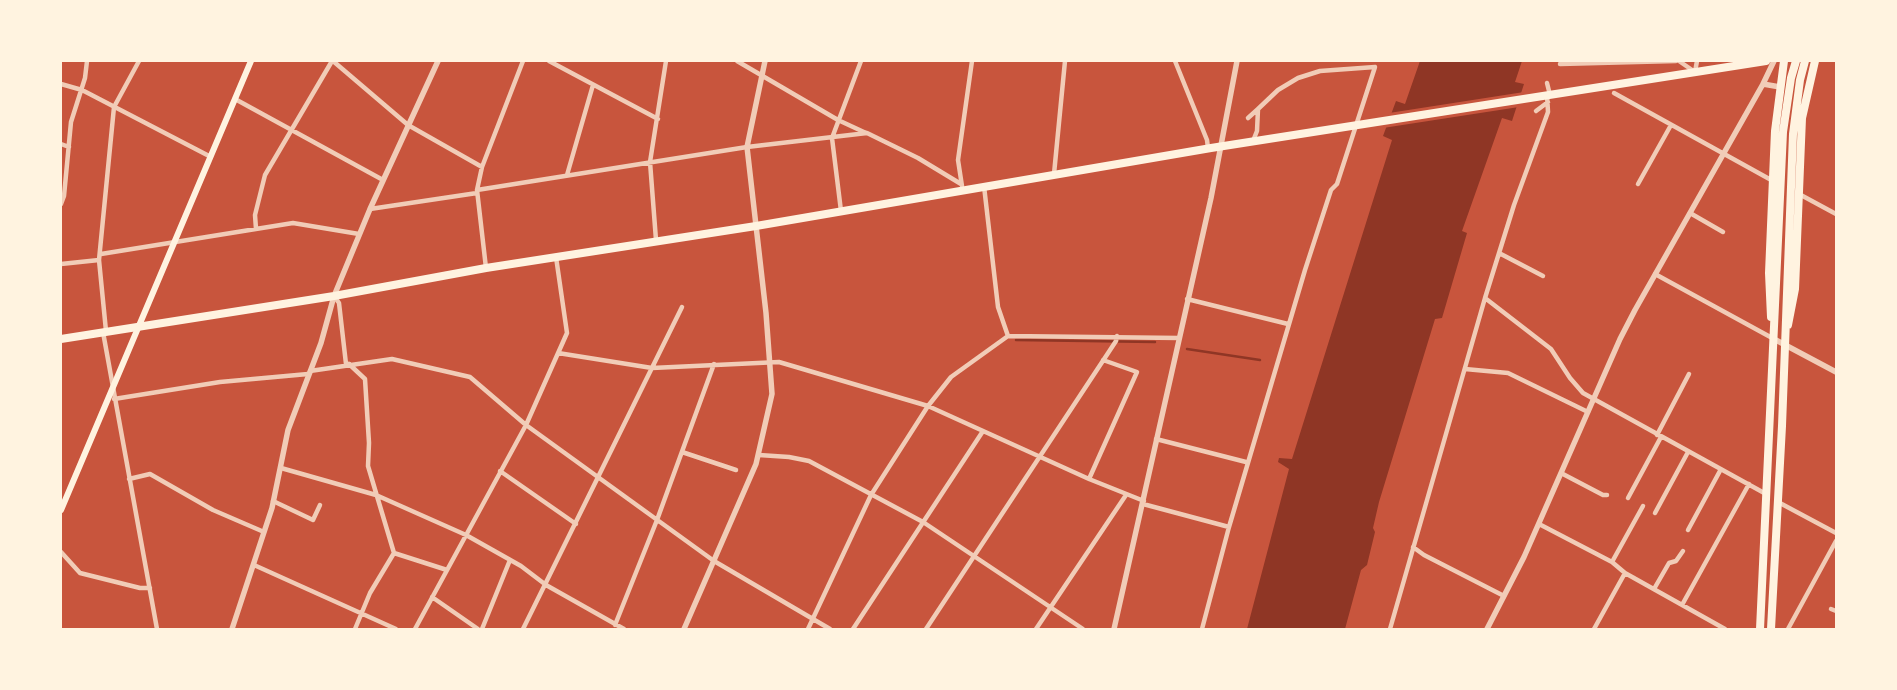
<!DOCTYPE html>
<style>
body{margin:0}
#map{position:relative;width:1897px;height:690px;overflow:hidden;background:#c8553d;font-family:"IBM Plex Serif",serif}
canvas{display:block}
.frame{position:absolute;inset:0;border:62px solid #fff3e0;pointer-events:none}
</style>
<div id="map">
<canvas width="1897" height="690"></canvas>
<div class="frame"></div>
</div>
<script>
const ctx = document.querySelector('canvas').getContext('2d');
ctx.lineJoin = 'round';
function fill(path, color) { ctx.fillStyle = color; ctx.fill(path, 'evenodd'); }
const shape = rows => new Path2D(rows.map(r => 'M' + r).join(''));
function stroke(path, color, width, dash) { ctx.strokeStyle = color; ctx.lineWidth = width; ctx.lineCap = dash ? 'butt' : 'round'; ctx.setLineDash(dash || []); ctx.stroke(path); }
const water = shape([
 [1420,61,1522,61,1515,82,1524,84,1512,121,1502,118,1462,231,1467,233,1442,318,1435,319,1379,502,1373,528,1375,532,1367,565,1361,570,1345,629,1247,629,1289,469,1278,462,1279,458,1292,459,1392,140,1383,136,1396,101,1405,104]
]);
const pier = shape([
 [1524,92,1519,107,1383,128,1389,113]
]);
const stream = shape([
 [1016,340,1155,342],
 [1187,349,1260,360]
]);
const minor = shape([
 [333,61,408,125,482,167],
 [549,61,658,119],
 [737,61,838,120,866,133],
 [1175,61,1207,140,1208,148],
 [1679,61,1695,72,1697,61],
 [1560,64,1676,61],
 [1547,83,1550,95],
 [61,84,82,90,211,157],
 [1614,93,1773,181],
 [235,99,383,180],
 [1536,111,1548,102],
 [1248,118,1258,109],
 [61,144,69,147],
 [1054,174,1065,61],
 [567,175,593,85],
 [1638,184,1671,125],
 [962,186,958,160,972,61],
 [984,186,998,307,1008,336],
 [477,190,747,147,867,133,918,158,961,184],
 [1799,194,1836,214],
 [61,204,64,196,71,122,85,78,87,61],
 [370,209,477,193],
 [841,211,832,138,861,61],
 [1690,213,1723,232],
 [256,229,255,215,265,175,332,61],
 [656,240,650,162,666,61],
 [1499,253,1543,276],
 [101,254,293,223,359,234],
 [61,264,99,260],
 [486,268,477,190,482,167,523,61],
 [1655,274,1774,339],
 [334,296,339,303,346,364],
 [1485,298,1551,349,1570,378,1583,393,1766,494],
 [1187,299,1288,324],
 [106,331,99,260,114,107,139,61],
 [103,332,157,629],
 [558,353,652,368,779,362,928,406,1089,479,1144,501],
 [349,364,365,379,369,443,368,466,394,553,370,593,355,629],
 [1465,369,1508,373,1588,412],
 [310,371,392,359,470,377,526,425,714,561,830,629],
 [114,399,220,382,308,374],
 [1657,435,1689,374],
 [1156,439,1246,462],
 [682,452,736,470],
 [759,455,789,457,809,461,923,522,1083,629],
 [281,468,376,495,466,535,521,566,546,585,624,629],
 [500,471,576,524],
 [1561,473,1603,495,1607,495],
 [129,479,150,474,213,510,264,532],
 [1089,479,1137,372,1103,360],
 [1628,498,1661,437],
 [273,501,313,520,320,505],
 [1778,502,1836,533],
 [1143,504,1229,527,1202,629],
 [1655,513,1688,452],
 [1539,524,1612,562,1625,573,1725,629],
 [1229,527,1305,270,1331,190,1337,184,1375,67,1320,71,1298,78,1278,90,1258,109,1257,131,1253,141],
 [1688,530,1721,469],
 [1413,547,1424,555,1504,596],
 [61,552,80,573,140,588,150,588],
 [394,553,447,570],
 [1612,562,1643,506],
 [254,565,396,629],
 [1654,589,1669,563,1676,561,1683,551],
 [432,597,478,629],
 [1682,605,1749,484],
 [1831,609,1836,611],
 [615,625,657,520,714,364],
 [415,629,526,425,567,333,556,257],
 [482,629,510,560],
 [523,629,682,307],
 [808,629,871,495,928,406,951,377,1008,336,1179,338],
 [853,629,983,431],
 [926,629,1116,341,1117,336],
 [1036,629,1126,495],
 [1390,629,1485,298,1514,205,1548,112,1547,95],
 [1594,629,1625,573],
 [1788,629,1836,541]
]);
const tertiary = shape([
 [1763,84,1774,61],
 [1774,339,1836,372],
 [232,629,272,508,288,430,321,343,334,296,370,209,438,61],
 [684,629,756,464,772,394,766,313,747,147,765,61],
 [1114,629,1211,198,1237,61],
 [1487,629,1524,557,1620,339,1635,310,1763,84,1780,87]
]);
const secondary = shape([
 [61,510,251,61]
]);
const primary = shape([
 [1771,317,1769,273,1775,131,1784,61],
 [1788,325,1795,289,1802,118,1815,61],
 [1760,629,1783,132,1791,78,1796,61],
 [1771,629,1782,426,1793,134,1800,80,1805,61]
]);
const trunk = shape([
 [61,339,334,296,486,268,756,226,1211,148,1766,61]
]);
fill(water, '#8f3625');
fill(pier, '#c8553d');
stroke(stream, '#8f3625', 2.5);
stroke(minor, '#f1ccb7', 4.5);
stroke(tertiary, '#f1ccb7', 5.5);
stroke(secondary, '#fff3e0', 6);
stroke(primary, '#fff3e0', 8);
stroke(trunk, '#fff3e0', 8);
</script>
